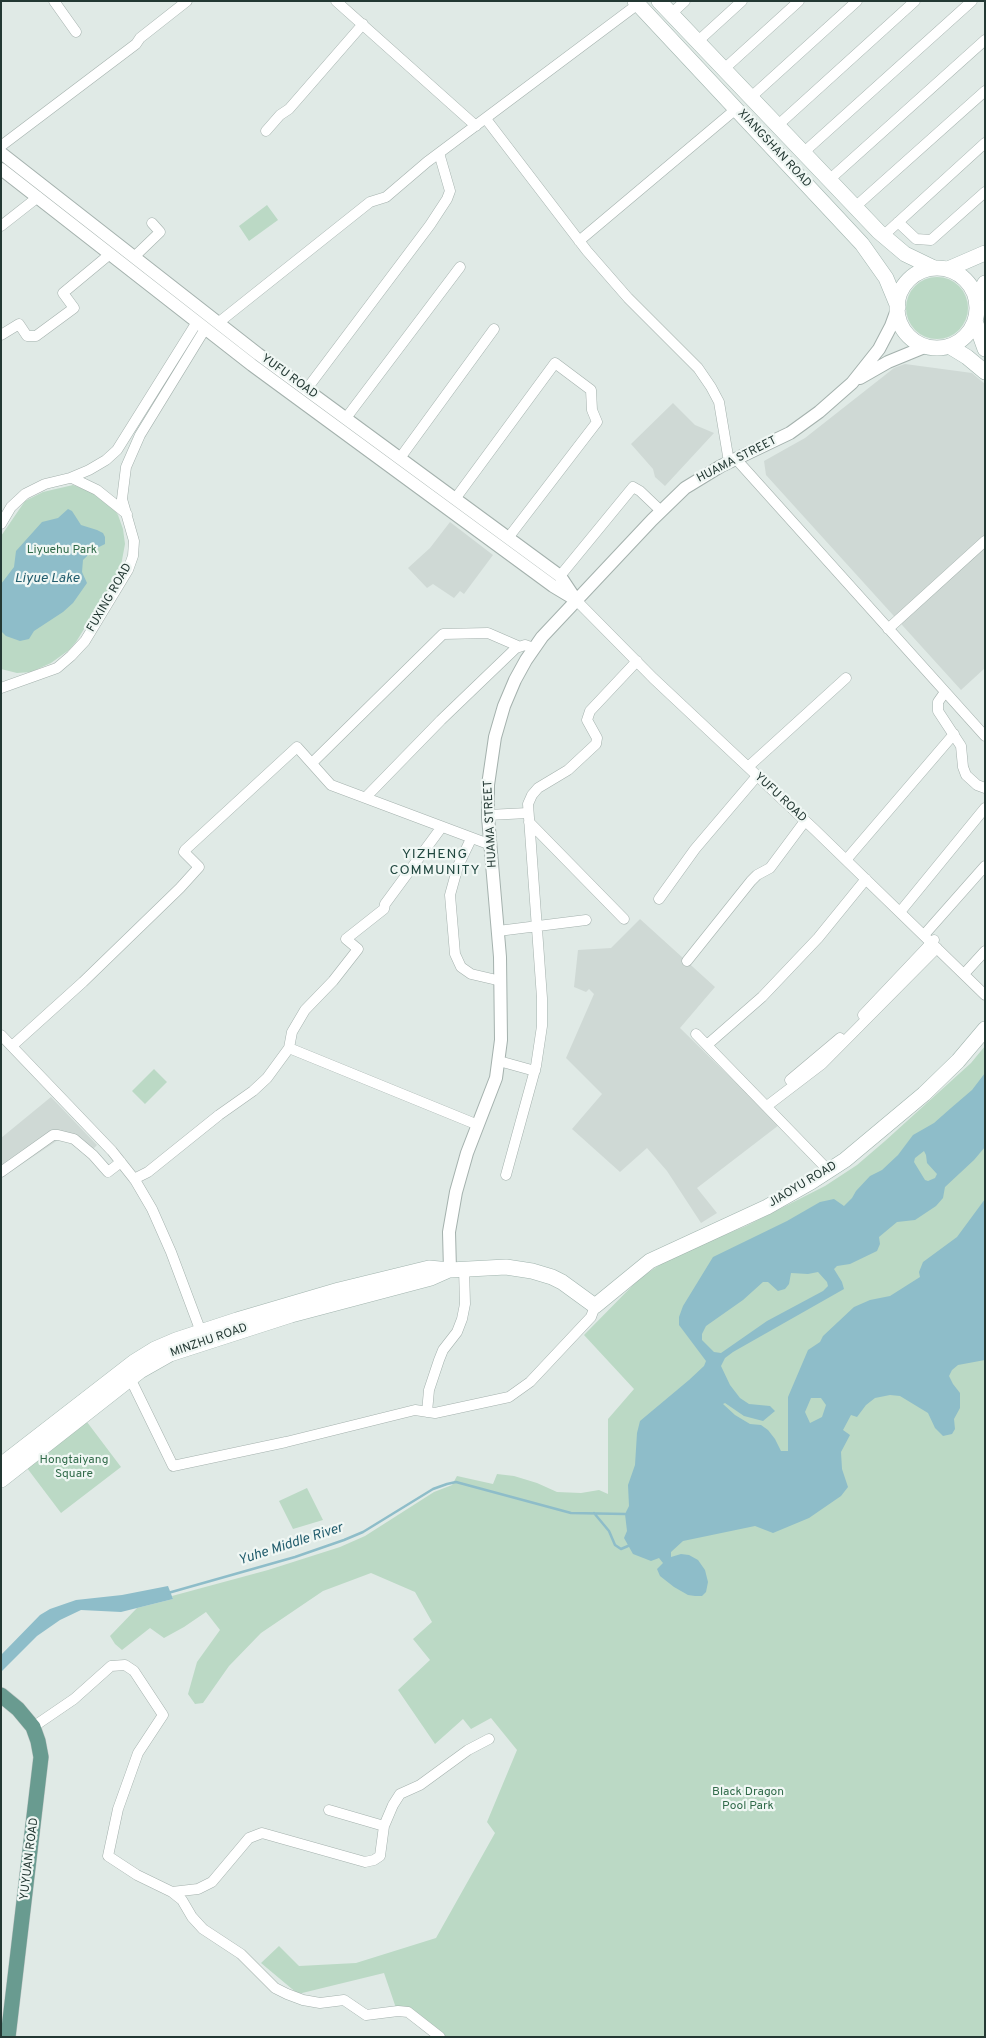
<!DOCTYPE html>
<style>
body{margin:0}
#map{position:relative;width:986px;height:2038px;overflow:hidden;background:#e0eae6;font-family:Overpass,sans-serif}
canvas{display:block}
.frame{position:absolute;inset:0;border:2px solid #233833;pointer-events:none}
</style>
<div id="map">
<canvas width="986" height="2038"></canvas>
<div class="frame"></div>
</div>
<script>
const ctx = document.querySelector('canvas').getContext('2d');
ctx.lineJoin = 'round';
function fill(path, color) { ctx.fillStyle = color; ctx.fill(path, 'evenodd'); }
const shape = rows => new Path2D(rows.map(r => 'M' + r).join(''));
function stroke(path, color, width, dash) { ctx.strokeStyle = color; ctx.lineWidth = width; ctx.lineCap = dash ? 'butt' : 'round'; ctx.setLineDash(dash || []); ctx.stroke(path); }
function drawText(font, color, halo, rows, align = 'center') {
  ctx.font = font + ' Overpass,sans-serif'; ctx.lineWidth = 4.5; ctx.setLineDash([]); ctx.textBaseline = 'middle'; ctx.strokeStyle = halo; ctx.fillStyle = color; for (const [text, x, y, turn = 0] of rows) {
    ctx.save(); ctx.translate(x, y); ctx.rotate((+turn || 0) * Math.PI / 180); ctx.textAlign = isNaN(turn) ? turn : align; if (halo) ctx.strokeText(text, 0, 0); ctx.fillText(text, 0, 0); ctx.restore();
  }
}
const built = shape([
 [905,364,972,373,985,384,985,668,961,690,766,475,764,461,805,438,894,368],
 [673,403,695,425,714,433,665,486,655,477,653,469,631,444],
 [450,522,493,555,464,594,460,591,454,598,433,584,427,588,408,568,430,548],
 [640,919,715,987,680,1028,779,1125,697,1188,717,1213,701,1223,667,1171,647,1148,620,1172,572,1129,602,1094,566,1058,594,994,589,989,586,992,574,987,578,950,611,948],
 [51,1097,97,1145,86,1156,69,1138,58,1140,1,1178,1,1138]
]);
const green = shape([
 [267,205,278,220,249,241,239,226],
 '906 308a31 31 0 1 1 62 0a31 31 0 1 1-62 0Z',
 [73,485,94,493,113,508,118,515,123,529,125,544,120,571,76,642,69,650,51,663,31,672,17,673,1,669,1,536,25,501,43,492],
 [985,1046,985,2037,445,2037,406,2007,396,2008,384,1973,298,1994,261,1963,279,1946,299,1966,356,1963,436,1938,495,1833,487,1822,517,1750,491,1718,471,1729,463,1719,435,1744,398,1690,430,1660,413,1639,432,1622,415,1592,371,1573,323,1591,261,1633,229,1666,203,1703,195,1704,188,1694,197,1662,220,1630,206,1612,184,1627,164,1638,150,1628,122,1650,115,1644,110,1636,137,1608,173,1599,172,1596,268,1570,340,1547,365,1536,434,1492,452,1485,457,1476,493,1484,497,1474,514,1476,537,1483,557,1492,581,1493,599,1490,608,1494,608,1419,634,1389,584,1335,640,1278,664,1262,683,1252,746,1226,825,1186,857,1165,885,1141,971,1063],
 [154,1069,167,1082,145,1104,132,1091],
 [87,1422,121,1467,61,1513,27,1468],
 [307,1488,323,1520,293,1529,279,1501]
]);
const water = shape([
 [68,509,72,511,81,525,97,530,103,533,105,537,105,544,93,550,83,560,82,572,87,583,73,603,63,612,34,631,29,639,20,641,6,636,1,631,1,584,14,567,16,551,42,522,58,518],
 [985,1073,985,1147,974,1160,945,1187,943,1198,936,1206,915,1220,897,1222,879,1237,880,1244,877,1251,850,1264,837,1266,834,1269,842,1282,844,1289,733,1352,725,1358,721,1366,730,1385,740,1398,749,1404,770,1406,775,1411,763,1421,744,1416,725,1403,723,1404,735,1415,750,1424,761,1425,768,1430,775,1439,781,1451,788,1451,788,1397,808,1350,820,1342,823,1336,854,1307,870,1300,890,1296,920,1277,919,1272,923,1262,957,1237,985,1199,985,1360,958,1365,952,1370,949,1376,953,1384,960,1393,960,1408,954,1419,955,1429,952,1434,943,1436,935,1428,928,1413,900,1396,890,1395,875,1398,866,1405,857,1417,851,1415,843,1430,850,1435,841,1452,842,1469,848,1487,841,1496,809,1518,773,1533,755,1526,683,1541,671,1552,671,1557,681,1554,689,1555,698,1560,705,1570,708,1582,706,1592,702,1596,695,1596,688,1595,674,1587,660,1576,657,1569,663,1563,659,1558,651,1561,633,1554,624,1538,627,1531,625,1514,629,1506,628,1485,635,1465,637,1433,640,1421,689,1380,704,1366,706,1361,679,1325,679,1317,683,1306,713,1257,787,1221,820,1202,834,1199,844,1206,852,1198,856,1191,870,1176,882,1170,898,1155,913,1135,934,1123,951,1108,972,1090],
 [924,1151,926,1155,927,1163,937,1174,935,1178,928,1181,925,1180,914,1162,915,1158],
 [818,1272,827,1282,828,1286,823,1291,767,1321,721,1353,714,1352,702,1340,702,1334,706,1326,743,1300,763,1282,768,1282,778,1291,785,1289,789,1284,791,1273,808,1274],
 [811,1398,821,1398,826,1405,822,1417,810,1423,805,1412],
 [168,1586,173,1599,121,1612,81,1610,60,1620,37,1636,1,1672,1,1655,40,1615,50,1609,76,1600,122,1595]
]);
const stream = shape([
 [594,1513,609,1531,615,1545,621,1549,628,1546],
 [168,1593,295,1557,344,1540,363,1532,433,1489,447,1484,456,1482,571,1513,625,1514]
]);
const minor = shape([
 [54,1,76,32],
 [336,1,476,126],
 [671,14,685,1],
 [697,42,742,1],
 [723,70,799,1],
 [750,98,857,1],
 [486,119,587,251,628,298,698,368,711,387,719,402,729,462],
 [777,126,915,1],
 [266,131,280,115,289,109,363,24],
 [1,146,136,44,140,38,187,1],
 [803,153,972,1],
 [829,180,985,40],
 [855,207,985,91],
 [898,222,916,239,931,240,985,192],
 [1,226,38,197],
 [883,236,985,143],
 [579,241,736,109],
 [134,257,160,232,152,223],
 [218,323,370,202,386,197,427,162,638,4],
 [1,335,19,324,27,336,36,336,74,308,63,293,110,254],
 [306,390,430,225,447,199,450,191,439,153],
 [346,418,460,267],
 [400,458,494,329],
 [736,459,985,736],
 [72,478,97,490,127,514],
 [455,499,555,363,591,390,592,410,597,422,508,538],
 [1,524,11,507,25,494,45,484,70,478,89,470,106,460,117,450,197,322],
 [560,576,633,487,640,491,661,511],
 [576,600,653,678,815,830,985,995],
 [888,629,985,541],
 [1,688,57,668,71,656,85,641,128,570,133,556,134,541,122,499,126,467,140,435,205,329],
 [945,692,938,702,938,711,961,746,963,767,966,775,977,785,985,788],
 [312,763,443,634,488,633,518,646],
 [748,767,846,678],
 [366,797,441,720,516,648,525,645,533,648],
 [488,815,528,813],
 [529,822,624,919],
 [471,839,458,866,450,895,455,954,461,967,471,974,501,981],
 [846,860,954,734],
 [659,899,695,849,757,776],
 [900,912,985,808],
 [498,931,586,920],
 [924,935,985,866],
 [687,961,751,881,757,875,770,868,805,821],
 [964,974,985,951],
 [863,1015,934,940],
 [696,1034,829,1171],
 [1,1035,112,1151,135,1180,152,1209,171,1252,201,1332],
 [707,1045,762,997,818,938,866,879],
 [12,1046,83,982,180,888,199,867,184,852,185,850,297,747,331,785,491,845],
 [289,1048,478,1125],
 [499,1061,535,1071],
 [790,1080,840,1038],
 [767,1106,822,1064,937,948],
 [1,1172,53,1135,58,1135,74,1139,93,1155,108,1172,121,1162],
 [506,1175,536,1066,542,1026,542,998,528,804,532,795,538,788,568,770,596,744,597,738,587,720,590,711,637,661],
 [134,1179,148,1172,219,1115,253,1091,267,1078,289,1048,292,1032,305,1010,333,981,358,949,346,939,384,909,385,904,441,828],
 [130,1378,173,1466,286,1442,415,1410,435,1413,509,1397,530,1382,591,1317,595,1306],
 [427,1412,429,1390,439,1360,443,1350,457,1332,462,1319,465,1304,464,1268],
 [33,1727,74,1699,111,1666,125,1665,134,1671,163,1715,138,1753,118,1809,108,1856,137,1875,172,1892,182,1900,192,1917,203,1929,241,1954,275,1988,287,1994,303,2000,320,2003,344,2000,366,2015,398,2011,408,2012,440,2037],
 [329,1810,384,1826],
 [172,1892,198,1889,212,1882,249,1838,262,1833,365,1862,374,1860,380,1856,384,1826,393,1805,400,1794,420,1785,468,1750,489,1739]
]);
const tertiary = shape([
 [1,153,258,354,560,576,576,600],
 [1,169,252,365,553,586,573,598],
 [860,378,888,362,927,346],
 [450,1270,449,1232,456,1192,467,1153,496,1078,501,1040,500,957,488,817,488,785,495,737,504,706,515,680,526,660,542,637,652,520,685,488,721,466,790,433,819,412,852,383,879,349,891,326,898,307]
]);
const secondary = shape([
 [635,1,862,244,886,278,898,307],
 [659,1,879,232,905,254,934,268],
 '897 308a40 40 0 1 1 80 0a40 40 0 1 1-80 0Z',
 [948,269,985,253],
 [976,299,985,283],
 [975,321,985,349],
 [949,346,967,357,985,372],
 [1,1465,134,1362,155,1349,176,1340,237,1320,339,1290,429,1268,450,1270,506,1267,532,1271,552,1277,562,1282,595,1306,650,1261,767,1207,811,1182,845,1160,924,1094,958,1061,985,1029],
 [1,1480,140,1371,170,1354,291,1315,431,1278,449,1270]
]);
const primary = shape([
 [1,1695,18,1709,33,1727,38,1741,41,1757,8,2037]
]);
const streetNames = [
 ["XIANGSHAN ROAD",774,149,47],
 ["YUFU ROAD",289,377,36],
 ["HUAMA STREET",737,460,-27],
 ["FUXING ROAD",110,598,-60],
 ["YUFU ROAD",780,798,43],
 ["HUAMA STREET",491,824,-93],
 ["JIAOYU ROAD",803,1185,-31],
 ["MINZHU ROAD",209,1341,-19],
 ["YUYUAN ROAD",30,1859,-83]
];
const parkNames = [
 ["Liyuehu Park",62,551],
 ["Hongtaiyang",74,1461],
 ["Square",74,1475],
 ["Black Dragon",748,1793],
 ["Pool Park",748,1807]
];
const waterNames = [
 ["Liyue Lake",47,579],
 ["Yuhe Middle River",291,1545,-18]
];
const neighbourhoodNames = [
 ["YIZHENG",435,855],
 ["COMMUNITY",435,871]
];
fill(built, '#cfd9d5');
fill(green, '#bbd9c5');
fill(water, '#8ebdc9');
stroke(stream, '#8ebdc9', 2.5);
stroke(minor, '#a4b1ad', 11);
stroke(tertiary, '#a4b1ad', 14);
stroke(secondary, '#a1b4ae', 16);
stroke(primary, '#c1c7c6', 16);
stroke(minor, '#fff', 10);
stroke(tertiary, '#fff', 12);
stroke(secondary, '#fff', 15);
stroke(primary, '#699b90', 15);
drawText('12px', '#233833', '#f0f7f4', streetNames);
drawText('12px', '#316b4a', '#f0f7f4', parkNames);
drawText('italic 14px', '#235e6e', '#f0f7f4', waterNames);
ctx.letterSpacing = '1px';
drawText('14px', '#214840', '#f0f7f4', neighbourhoodNames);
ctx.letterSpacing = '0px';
</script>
